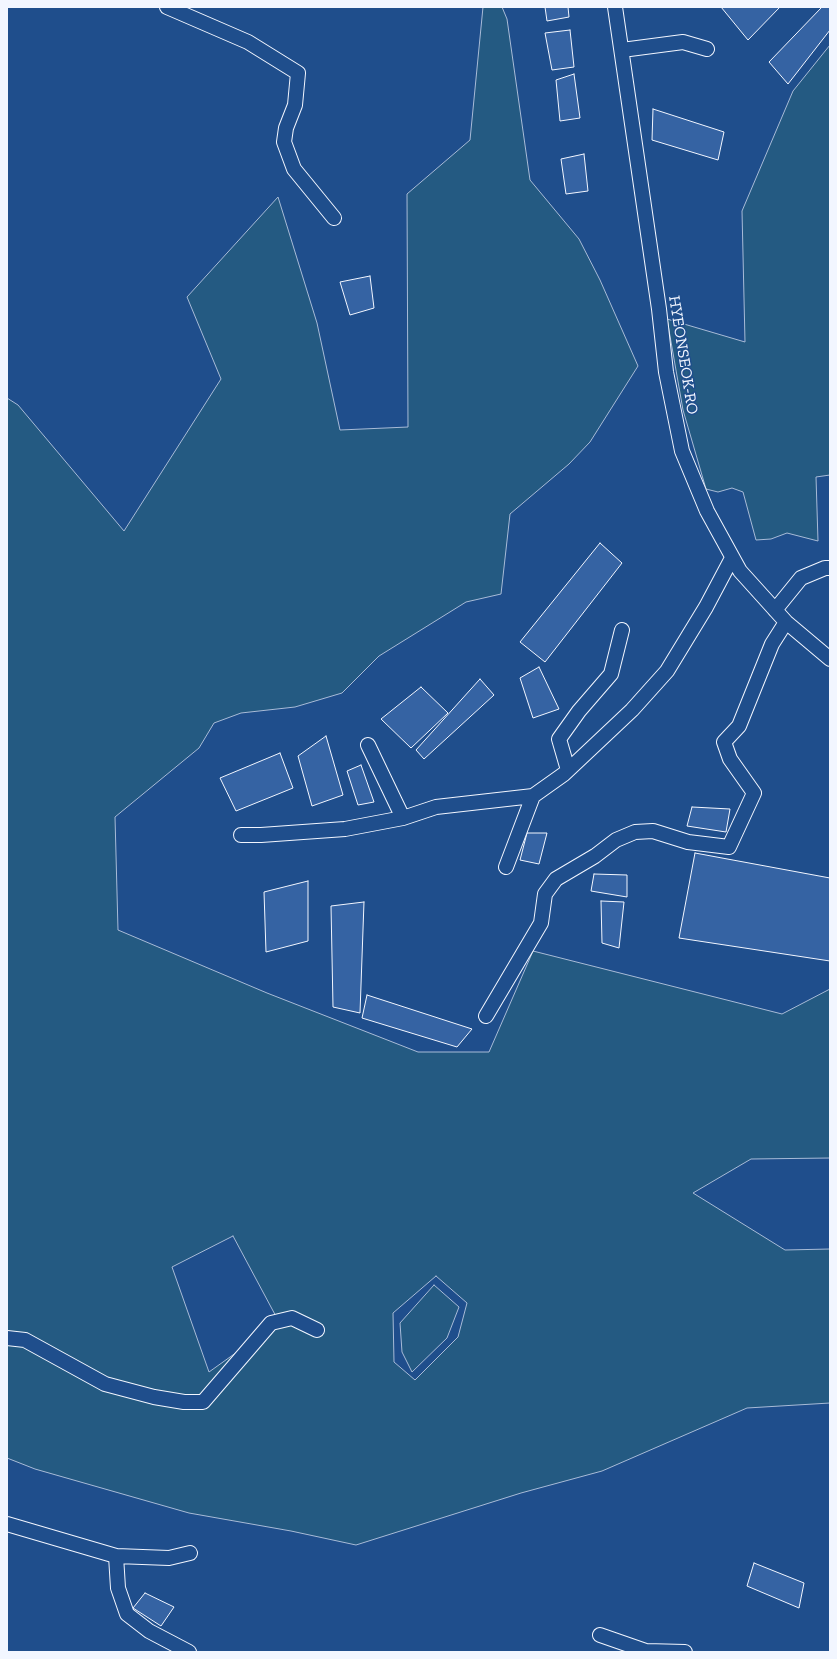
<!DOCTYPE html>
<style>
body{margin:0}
#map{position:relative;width:837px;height:1659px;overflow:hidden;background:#1f4e8c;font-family:"Zilla Slab",serif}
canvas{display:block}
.frame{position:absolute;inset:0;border:8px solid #f2f6ff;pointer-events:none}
</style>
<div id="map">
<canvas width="837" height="1659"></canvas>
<div class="frame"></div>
</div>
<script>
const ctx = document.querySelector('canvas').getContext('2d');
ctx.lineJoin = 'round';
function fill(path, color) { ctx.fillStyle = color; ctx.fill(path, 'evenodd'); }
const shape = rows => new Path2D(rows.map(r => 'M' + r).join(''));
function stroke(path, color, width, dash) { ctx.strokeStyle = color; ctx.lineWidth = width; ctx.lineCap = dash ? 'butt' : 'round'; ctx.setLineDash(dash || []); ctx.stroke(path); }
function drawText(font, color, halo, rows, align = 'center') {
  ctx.font = font + ' "Zilla Slab",serif'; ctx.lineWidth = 3; ctx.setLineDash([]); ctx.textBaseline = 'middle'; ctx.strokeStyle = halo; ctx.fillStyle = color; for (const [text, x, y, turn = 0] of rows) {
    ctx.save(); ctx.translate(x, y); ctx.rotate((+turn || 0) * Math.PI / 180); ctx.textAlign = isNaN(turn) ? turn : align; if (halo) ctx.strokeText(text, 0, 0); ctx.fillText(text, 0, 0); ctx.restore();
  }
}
const green = shape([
 [483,7,502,7,507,19,530,180,579,239,600,280,638,366,590,442,569,464,510,514,501,594,466,602,379,656,342,693,295,707,241,713,214,723,199,748,115,817,118,930,267,993,418,1052,489,1052,533,951,782,1014,830,989,830,1158,751,1159,693,1193,785,1250,830,1249,830,1403,747,1408,602,1471,521,1493,356,1545,291,1531,189,1513,35,1469,7,1458,7,398,18,405,124,531,221,379,187,297,278,197,317,323,340,430,408,427,407,194,470,140,483,7],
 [233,1236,279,1322,209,1372,172,1267,233,1236],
 [436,1276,467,1303,458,1337,415,1380,394,1362,393,1313,436,1276],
 [830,45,830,475,816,477,818,541,787,533,771,539,756,540,743,492,732,488,718,492,706,489,683,410,667,319,745,342,742,211,793,91,830,45],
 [434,1285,459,1307,447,1338,412,1372,402,1352,400,1323,434,1285]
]);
const building = shape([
 [545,7,568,7,569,17,547,21,545,7],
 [721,7,780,7,748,40,721,7],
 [822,7,830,7,830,30,788,84,769,62,822,7],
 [570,30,574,67,552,70,545,33,570,30],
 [574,74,580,118,560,121,556,80,574,74],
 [653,109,724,132,718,160,652,140,653,109],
 [584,154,588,191,566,194,561,159,584,154],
 [370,276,374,308,350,315,340,282,370,276],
 [600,543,622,563,545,662,520,642,600,543],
 [539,667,559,709,533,718,520,678,539,667],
 [480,679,494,695,424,759,416,750,480,679],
 [421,687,448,713,411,748,381,719,421,687],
 [326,736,343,795,312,806,298,756,326,736],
 [280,753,293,788,236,811,220,778,280,753],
 [361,765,374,802,358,805,347,771,361,765],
 [692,807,730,809,726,832,687,826,692,807],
 [527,833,547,833,539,864,520,860,527,833],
 [695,853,830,878,830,961,679,938,695,853],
 [594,874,627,875,627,897,591,891,594,874],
 [308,881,308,941,266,952,264,892,308,881],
 [601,901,624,902,619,948,602,943,601,901],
 [364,902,360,1013,333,1007,331,906,364,902],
 [367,995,472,1029,457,1047,362,1018,367,995],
 [754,1563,804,1583,799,1608,747,1586,754,1563],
 [145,1593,174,1607,161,1626,133,1608,145,1593]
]);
const minor = shape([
 [167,7,248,42,298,73,295,105,286,128,284,142,294,169,334,218],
 [615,7,659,309,666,372,682,451,707,511,740,571,786,622,830,659],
 [622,50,683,42,707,49],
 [775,610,801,578,825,568,830,568],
 [368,745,403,818],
 [568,770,559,739,579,711,611,674,622,630],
 [241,835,261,835,345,829,403,818,436,807,533,796,564,774,632,710,667,671,706,607,732,558],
 [506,867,533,796],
 [486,1016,541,923,545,894,556,879,595,856,616,840,635,832,653,831,688,842,729,847,754,793,730,759,724,742,739,726,772,644,786,622],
 [7,1338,25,1340,105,1384,154,1397,184,1402,203,1402,271,1323,292,1318,317,1330],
 [7,1524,116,1556,169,1558,190,1553],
 [116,1556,118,1588,127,1614,149,1631,189,1652],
 [600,1635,646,1651,685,1652]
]);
const streetNames = [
 ["HYEONSEOK-RO",683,355,81]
];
fill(green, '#245a82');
stroke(green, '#a8bbd7', 1);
fill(building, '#3563a3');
stroke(building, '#f2f6ff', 1);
stroke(minor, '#f2f6ff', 16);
stroke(minor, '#1f4e8c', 14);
drawText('16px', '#f2f6ff', '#1f4e8c', streetNames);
</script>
